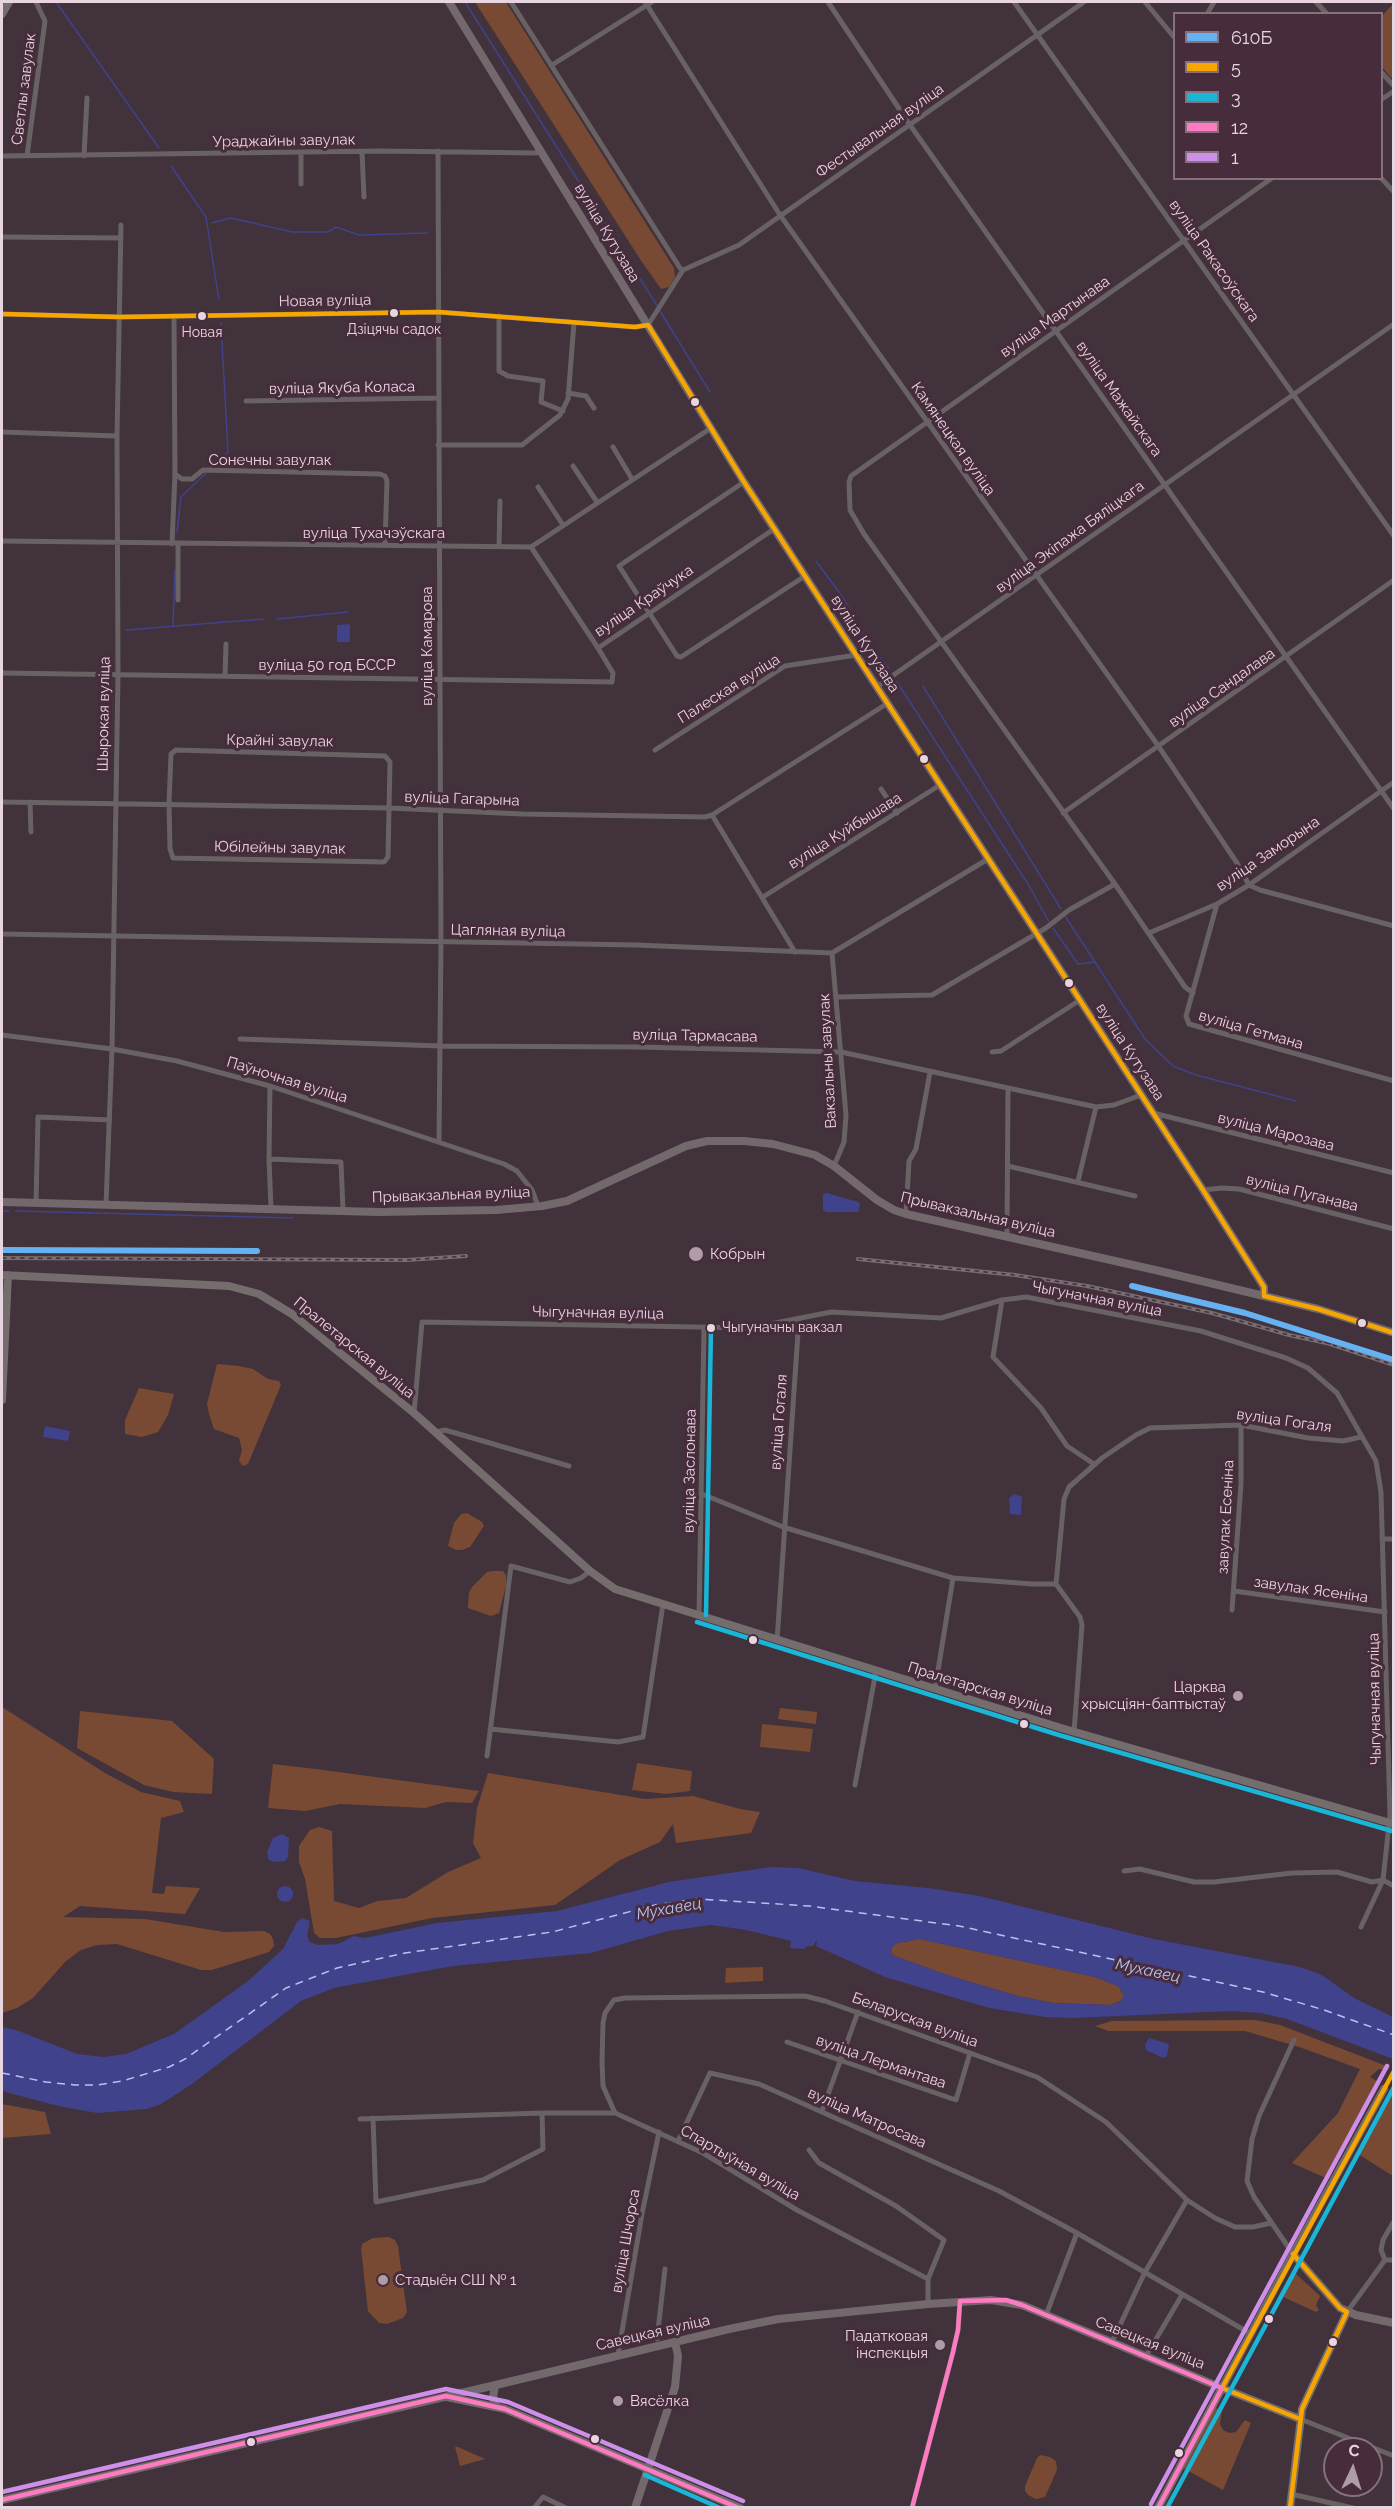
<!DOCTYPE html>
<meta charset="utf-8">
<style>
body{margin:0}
#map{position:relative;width:1395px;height:2509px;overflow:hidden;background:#41323b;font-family:Raleway,sans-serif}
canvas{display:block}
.frame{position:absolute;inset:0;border:3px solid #e8d5df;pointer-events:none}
.legend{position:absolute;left:1173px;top:12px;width:210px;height:168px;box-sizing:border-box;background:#472c3c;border:2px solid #87707d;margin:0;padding:8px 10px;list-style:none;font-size:18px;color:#e8d5df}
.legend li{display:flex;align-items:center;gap:12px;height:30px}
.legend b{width:30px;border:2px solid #87707d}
.north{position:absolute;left:1323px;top:2437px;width:60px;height:60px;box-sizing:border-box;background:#472c3c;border:2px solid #87707d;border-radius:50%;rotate:4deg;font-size:16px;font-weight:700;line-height:24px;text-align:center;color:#e8d5df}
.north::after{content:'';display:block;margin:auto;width:21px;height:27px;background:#ae9ca6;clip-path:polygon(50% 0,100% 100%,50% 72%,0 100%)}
</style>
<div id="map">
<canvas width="1395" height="2509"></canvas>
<div class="frame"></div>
<ul class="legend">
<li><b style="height:8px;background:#66b1f2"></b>610Б</li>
<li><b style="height:8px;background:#f7a600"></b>5</li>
<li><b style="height:8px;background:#1ab6d8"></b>3</li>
<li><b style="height:8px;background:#fe7ac1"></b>12</li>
<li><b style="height:8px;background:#ce8fe9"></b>1</li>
</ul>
<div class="north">С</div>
</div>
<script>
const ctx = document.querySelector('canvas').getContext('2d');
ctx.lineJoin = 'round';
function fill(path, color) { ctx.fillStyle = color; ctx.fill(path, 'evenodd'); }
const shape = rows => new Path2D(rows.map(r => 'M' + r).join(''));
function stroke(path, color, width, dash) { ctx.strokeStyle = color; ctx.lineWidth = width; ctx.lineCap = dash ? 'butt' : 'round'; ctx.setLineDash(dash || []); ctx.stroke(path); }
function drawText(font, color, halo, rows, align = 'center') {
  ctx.font = font + ' Raleway,sans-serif'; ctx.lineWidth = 6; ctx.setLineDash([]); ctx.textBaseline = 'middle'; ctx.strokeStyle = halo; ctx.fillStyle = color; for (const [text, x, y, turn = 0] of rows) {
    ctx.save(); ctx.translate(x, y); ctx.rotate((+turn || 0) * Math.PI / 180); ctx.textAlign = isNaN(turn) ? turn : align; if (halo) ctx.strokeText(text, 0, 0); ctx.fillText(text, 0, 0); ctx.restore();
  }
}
const green = shape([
 [475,2,506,2,674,268,675,277,669,287,661,289,642,262],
 [1393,4,1393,80,1382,67,1382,16],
 [217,1364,239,1366,253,1369,268,1379,279,1381,281,1385,248,1464,243,1466,239,1461,242,1450,239,1438,214,1429,209,1414,207,1404],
 [139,1388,174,1394,168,1415,158,1432,142,1437,125,1434,125,1420],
 [467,1513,482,1522,484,1526,470,1547,462,1550,456,1550,448,1546,454,1523,461,1514],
 [494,1571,503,1571,506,1575,506,1586,499,1613,491,1616,468,1608,469,1592,473,1586,487,1572],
 [2,1707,105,1773,141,1792,180,1801,184,1812,161,1818,152,1893,164,1894,166,1886,200,1888,185,1914,80,1906,63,1917,145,1919,224,1932,264,1931,270,1934,273,1939,274,1946,269,1952,212,1970,201,1970,117,1944,97,1945,81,1950,66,1961,33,1998,17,2008,2,2013],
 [780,1708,817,1712,816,1724,778,1719],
 [80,1711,172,1721,214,1759,212,1794,173,1792,144,1785,77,1748],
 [762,1724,813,1729,810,1752,760,1747],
 [637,1763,692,1771,690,1791,666,1794,632,1790],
 [273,1764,316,1769,479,1791,472,1803,446,1802,425,1808,340,1804,305,1811,268,1808],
 [488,1773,645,1799,693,1796,740,1809,760,1812,751,1833,676,1843,673,1824,660,1842,620,1860,555,1905,432,1918,336,1938,320,1938,314,1933,305,1879,299,1862,299,1846,310,1830,319,1827,332,1831,334,1901,359,1908,377,1901,406,1898,448,1872,481,1858,473,1843,477,1808],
 [920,1939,1095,1977,1118,1986,1124,1995,1121,2001,1110,2005,1053,2003,1018,1996,947,1975,892,1955,891,1948,897,1943],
 [763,1967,763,1981,725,1983,726,1968],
 [1255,2020,1280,2025,1389,2067,1388,2070,1379,2069,1370,2077,1380,2083,1328,2179,1292,2163,1338,2113,1360,2069,1299,2047,1245,2031,1108,2031,1095,2026,1112,2021],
 [1393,2090,1394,2090,1393,2176,1358,2154],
 [2,2104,45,2112,51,2134,2,2138],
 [389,2237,395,2240,398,2246,407,2312,403,2318,387,2324,379,2323,368,2311,361,2249,362,2244,373,2238],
 [1294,2272,1320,2296,1316,2305,1319,2310,1316,2312,1283,2297],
 [1215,2408,1222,2410,1220,2424,1223,2430,1229,2433,1236,2432,1245,2420,1251,2423,1223,2490,1183,2468],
 [455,2447,458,2447,485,2459,460,2466],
 [1040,2455,1050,2457,1056,2461,1057,2470,1045,2497,1036,2499,1028,2495,1025,2491,1025,2486,1037,2458]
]);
const water = shape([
 [350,624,350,642,337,642,337,625],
 [827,1193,858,1202,860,1204,858,1212,826,1212,823,1210,823,1194],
 [45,1426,70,1431,68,1441,43,1437],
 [1014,1494,1022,1497,1021,1515,1010,1514,1009,1498],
 [282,1834,289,1838,288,1857,285,1861,274,1862,269,1860,267,1852,273,1838],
 [770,1867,798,1868,855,1881,928,1888,980,1896,1154,1939,1300,1967,1322,1975,1354,1998,1393,2017,1393,2059,1287,2019,1261,2013,1231,2011,1073,2018,1045,2017,989,2008,885,1977,816,1946,817,1939,813,1946,807,1946,804,1949,790,1948,791,1941,746,1930,711,1925,668,1931,591,1953,453,1966,334,1988,301,2001,192,2084,161,2104,147,2109,97,2113,58,2106,2,2091,2,2027,19,2031,77,2054,104,2057,126,2054,174,2034,248,1981,283,1949,297,1922,302,1918,310,1921,307,1936,310,1942,318,1945,338,1944,354,1936,365,1938,437,1923,557,1911,669,1882],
 [920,1939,1095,1977,1118,1986,1124,1995,1120,2002,1110,2005,1053,2003,1018,1996,947,1975,892,1955,891,1948,897,1943],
 '277 1894a8 8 0 1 1 16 0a8 8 0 1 1-16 0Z',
 [1149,2038,1169,2044,1167,2056,1163,2058,1146,2050,1145,2045]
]);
const stream = shape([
 [56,2,159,148],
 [465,2,658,307],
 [171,166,206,217,219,300],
 [212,223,231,218,292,232,328,232,336,227,359,235,427,233],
 [660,311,710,392],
 [211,468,228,452,221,323],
 [177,532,181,497,206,473],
 [816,561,844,599,867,641,889,669],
 [277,619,348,612],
 [173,625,175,570],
 [126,630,263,619],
 [897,682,1028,884,1049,922],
 [923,686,1061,909],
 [1065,916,1145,1039,1173,1066,1196,1075,1296,1101],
 [1053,928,1078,964,1094,962],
 [2,1211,9,1211],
 [16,1211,293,1218]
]);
const ferry = shape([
 [2,2073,46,2082,75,2085,97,2085,122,2081,169,2067,185,2059,286,1988,337,1968,405,1953,552,1932,655,1905,698,1899,809,1906,959,1926,1263,1992,1324,2010,1394,2035]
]);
const street = shape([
 [511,2,680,268,683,270,739,245,1084,2],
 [645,2,780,215,1159,747,1237,863,1249,885,1260,890,1394,926],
 [828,2,910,125,1394,809],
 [1014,2,1394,536],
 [1145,2,1174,37],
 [1316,2,1327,14],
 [1207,14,1214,2],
 [552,65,652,2],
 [1382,73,1394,86],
 [1382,99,1394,91],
 [438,151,441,942,439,1141],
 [362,152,364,197],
 [301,153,301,184],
 [2,156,380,151,536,153,541,150],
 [27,156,45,21,36,2],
 [84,156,87,98],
 [1381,178,1394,192],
 [2,237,121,238],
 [2,314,120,317,438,312,635,327,648,325,683,270],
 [174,316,175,474,182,479,192,479,203,470,380,474,385,476,387,481,385,544],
 [499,316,499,371,508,376,543,381,541,402,563,411],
 [568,393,586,396,594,408],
 [246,401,438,398],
 [2,432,117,436],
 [438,445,522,445,560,415,568,399,574,323],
 [613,447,632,479],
 [573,466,597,502],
 [744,482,619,566,677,656,681,657,805,576],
 [538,487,563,525],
 [2,541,531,547,711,428],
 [172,544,175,474],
 [499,546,500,501],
 [178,600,178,544],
 [598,648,774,529],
 [2,673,612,682,613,673,598,648,531,547],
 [225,676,226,644],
 [878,686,1394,324],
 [176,750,385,756,390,762,388,857,384,862,173,858,170,849,169,804,171,754,176,750],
 [655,750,785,666,856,655],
 [881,789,897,813],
 [2,802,389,808,522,814,705,817,712,815,888,703],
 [30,802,31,832],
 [1063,813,1394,580],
 [712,815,795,952],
 [763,897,940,785],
 [1217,904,1186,1016,1189,1024,1394,1081],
 [1149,933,1217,904,1249,885,1394,782],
 [2,934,636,945,832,953,988,859],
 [832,953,846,1115,844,1142,834,1166],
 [1193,993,1185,987,1115,884,864,534,850,510,849,482,851,476,1272,178],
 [837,997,932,995,1046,928,1069,910,1115,884],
 [2,1035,112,1049,177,1061,270,1086,504,1164,517,1171,532,1190,538,1206],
 [240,1039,440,1046,638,1047,841,1052,1096,1107,1114,1105,1141,1095],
 [992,1052,1001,1051,1080,1000],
 [270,1086,269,1159,271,1208],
 [1153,1113,1394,1173],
 [269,1159,341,1162,343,1211],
 [1008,1166,1135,1196],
 [1078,1181,1096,1107],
 [1203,1190,1222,1188,1239,1189,1394,1229],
 [36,1203,38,1117,110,1120],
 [106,1204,112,1049,118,674,117,436,121,225],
 [906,1214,909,1161,916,1149,930,1072],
 [1007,1236,1008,1088],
 [1002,1300,993,1357,1041,1408,1067,1446,1094,1464],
 [414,1413,422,1322,750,1328,831,1312,941,1318,1002,1300,1026,1297,1201,1331,1286,1358,1308,1368,1337,1393,1376,1461,1381,1492,1390,1815,1383,1880,1361,1927],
 [436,1432,445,1430,569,1466],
 [702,1494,783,1527,953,1578,1032,1584,1056,1584],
 [1382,1539,1394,1539],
 [1234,1591,1385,1612],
 [1232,1610,1241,1484,1241,1425],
 [699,1615,704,1328],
 [777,1641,799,1318],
 [935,1689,953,1578],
 [490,1729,618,1742,643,1737,663,1604],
 [1074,1732,1082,1625,1080,1617,1056,1584,1064,1499,1069,1487,1102,1458,1136,1435,1150,1428,1241,1425,1308,1438,1343,1441,1361,1437],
 [487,1756,511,1566,570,1582,581,1578,590,1571],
 [855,1785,876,1671],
 [1124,1871,1140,1869,1194,1882,1214,1882,1292,1873,1337,1872,1372,1882,1383,1880],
 [1383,1880,1394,1886],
 [787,2042,956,2100,970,2053],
 [822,2111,858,2012],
 [615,2113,603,2086,602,2062,603,2023,605,2013,614,2000,625,1998,805,1996,825,2001,1037,2077,1106,2122,1187,2200,1215,2218,1235,2227,1253,2227,1271,2223],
 [373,2118,376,2202,483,2180,543,2149,542,2113],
 [360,2119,542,2113,615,2113,703,2153,797,2210,928,2279,928,2304],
 [678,2141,710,2073,759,2084,999,2191,1077,2233,1251,2334],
 [809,2150,819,2163,896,2206,944,2240,928,2279],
 [1293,2254,1254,2197,1247,2181,1252,2139,1259,2116,1294,2040],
 [1385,2260,1381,2250,1383,2240,1394,2221],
 [1347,2312,1385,2260,1394,2260],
 [1046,2315,1077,2233],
 [657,2339,665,2269],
 [1112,2342,1144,2274,1187,2200],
 [618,2355,642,2214,659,2132],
 [1146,2356,1182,2295],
 [1300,2419,1394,2456],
 [1291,2494,1353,2508],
 [534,2508,543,2497,566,2508],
 [912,2508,953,2352,958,2330,960,2301]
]);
const secondary = shape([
 [2,14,9,2],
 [2,1275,229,1286,259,1294,292,1314,414,1413,590,1571,615,1589,1061,1728,1394,1824],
 [2,1400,8,1275],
 [447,2397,505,2409,740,2508],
 [1158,2508,1222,2388,1300,2419],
 [1290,2508,1302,2409,1347,2312]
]);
const primary = shape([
 [449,2,744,482,1203,1190,1264,1287,1264,1296],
 [2,1202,378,1212,496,1210,542,1206,567,1201,686,1146,707,1141,744,1141,773,1144,815,1155,834,1166,877,1200,894,1210,906,1214,1164,1272,1318,1309,1394,1333],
 [1293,2254,1340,2308,1356,2315,1394,2323],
 [495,2386,493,2397,496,2406],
 [2,2500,500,2384,729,2329,778,2319,928,2304,991,2300,1022,2305,1222,2388,1293,2254,1384,2089],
 [635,2508,675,2387,678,2356,675,2342]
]);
const rail = shape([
 [2,1258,407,1260,466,1256],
 [858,1259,1015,1275,1087,1286,1212,1313,1289,1335,1331,1344],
 [1324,1342,1394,1365]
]);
const bus1 = shape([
 [2,314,120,317,438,312,635,327,648,325],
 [648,325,744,482,1203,1190,1264,1287,1264,1296],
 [1264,1296,1318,1309,1394,1333],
 [1300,2419,1222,2388,1394,2071],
 [1290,2508,1302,2409,1347,2312,1340,2308,1293,2254]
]);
const bus2 = shape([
 [706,1615,711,1328],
 [697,1622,1059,1735,1392,1831],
 [645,2475,720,2508],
 [1167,2508,1394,2087]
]);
const bus3 = shape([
 [960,2301,1006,2300,1022,2305,1222,2388],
 [2,2500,446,2396,505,2409,739,2508],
 [912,2508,953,2352,958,2330,960,2301],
 [1158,2508,1222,2388]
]);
const bus4 = shape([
 [2,2492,446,2389,508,2402,743,2501],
 [1151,2504,1387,2066]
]);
const rail1 = shape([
 [2,1250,257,1251],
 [1132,1286,1245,1313,1394,1360]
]);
const markers = [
 [394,313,5,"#e8d5df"],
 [202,316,5,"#e8d5df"],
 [695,402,5,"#e8d5df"],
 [924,759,5,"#e8d5df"],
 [1069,983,5,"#e8d5df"],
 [696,1254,8,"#ae9ca6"],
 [1362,1323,5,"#e8d5df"],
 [711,1328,5,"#e8d5df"],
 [753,1640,5,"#e8d5df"],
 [1238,1696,6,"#ae9ca6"],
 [1024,1724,5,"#e8d5df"],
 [383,2280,6,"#ae9ca6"],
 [1269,2319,5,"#e8d5df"],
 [1333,2342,5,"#e8d5df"],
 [940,2345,6,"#ae9ca6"],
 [618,2401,6,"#ae9ca6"],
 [595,2439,5,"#e8d5df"],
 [251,2442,5,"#e8d5df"],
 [1179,2453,5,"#e8d5df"]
];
const busNames = [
 ["Дзіцячы садок",394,330],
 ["Новая",202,333],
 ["Чыгуначны вакзал",722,1328,"left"]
];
const streetNames = [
 ["Светлы завулак",24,89,-83],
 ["Фестывальная вуліца",880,131,-35],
 ["Ураджайны завулак",284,141,-1],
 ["вуліца Кутузава",607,233,59],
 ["вуліца Ракасоўскага",1214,261,55],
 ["Новая вуліца",325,301,-1],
 ["вуліца Мартынава",1055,317,-35],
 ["вуліца Якуба Коласа",342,388,-1],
 ["вуліца Мажайскага",1119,399,55],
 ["Камянецкая вуліца",953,439,55],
 ["Сонечны завулак",270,460],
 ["вуліца Тухачэўскага",374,533],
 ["вуліца Экіпажа Бяліцкага",1070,537,-36],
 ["вуліца Краўчука",644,601,-34],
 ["вуліца Кутузава",865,644,57],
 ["вуліца Камарова",427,646,-90],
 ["вуліца 50 год БССР",327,665],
 ["вуліца Сандалава",1222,688,-35],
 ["Палеская вуліца",729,689,-32],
 ["Шырокая вуліца",104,714,-89],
 ["Крайні завулак",280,741,1],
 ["вуліца Гагарына",462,799,2],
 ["вуліца Куйбышава",845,831,-32],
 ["Юбілейны завулак",280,848,1],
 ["вуліца Заморына",1268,854,-34],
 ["Цагляная вуліца",508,931,1],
 ["вуліца Гетмана",1251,1030,16],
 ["вуліца Тармасава",695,1036,1],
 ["вуліца Кутузава",1130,1052,57],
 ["Вакзальны завулак",828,1061,-93],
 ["Паўночная вуліца",287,1080,17],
 ["вуліца Марозава",1276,1132,14],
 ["вуліца Пуганава",1302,1193,14],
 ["Прывакзальная вуліца",451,1195,-2],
 ["Прывакзальная вуліца",978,1215,13],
 ["Чыгуначная вуліца",1097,1299,11],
 ["Чыгуначная вуліца",598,1313,1],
 ["Пралетарская вуліца",354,1348,39],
 ["вуліца Гогаля",1284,1421,8],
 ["вуліца Гогаля",779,1422,-86],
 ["вуліца Заслонава",690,1471,-89],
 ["завулак Есеніна",1226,1517,-87],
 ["завулак Ясеніна",1311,1590,8],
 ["Пралетарская вуліца",980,1689,17],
 ["Чыгуначная вуліца",1375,1699,-91],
 ["Беларуская вуліца",915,2020,20],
 ["вуліца Лермантава",881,2062,19],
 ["вуліца Матросава",867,2118,24],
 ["Спартыўная вуліца",740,2163,30],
 ["вуліца Шчорса",626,2241,-80],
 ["Савецкая вуліца",653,2333,-13],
 ["Савецкая вуліца",1150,2343,22]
];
const poiNames = [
 ["Кобрын",710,1254],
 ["Царква",1226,1687,"right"],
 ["хрысціян-баптыстаў",1226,1704,"right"],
 ["Стадыён СШ № 1",395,2280],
 ["Падатковая",928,2336,"right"],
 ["інспекцыя",928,2353,"right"],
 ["Вясёлка",630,2401]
];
const waterNames = [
 ["Мухавец",669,1909,-10],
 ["Мухавец",1148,1971,12]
];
fill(green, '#794a33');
fill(water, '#40428c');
stroke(stream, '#40428c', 1.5);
stroke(ferry, '#bac2ef', 1.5, [8, 6]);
stroke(street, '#696264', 5);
stroke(secondary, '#746c6d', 8);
stroke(primary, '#73696c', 8);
stroke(rail, '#776e72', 4);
stroke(rail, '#472c3c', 1.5, [4.5]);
stroke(bus1, '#f7a600', 4.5);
stroke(bus2, '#1ab6d8', 4.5);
stroke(bus3, '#fe7ac1', 4.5);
stroke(bus4, '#ce8fe9', 4.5);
stroke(rail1, '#66b1f2', 6);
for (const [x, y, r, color] of markers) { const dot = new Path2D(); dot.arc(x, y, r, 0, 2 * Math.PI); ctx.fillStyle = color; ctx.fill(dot); stroke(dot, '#472c3c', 2); }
drawText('14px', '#e8d5df', '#472c3c', busNames);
drawText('15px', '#e8d5df', '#472c3c', streetNames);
drawText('15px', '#e8d5df', '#472c3c', poiNames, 'left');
drawText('italic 16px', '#bac2ef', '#472c3c', waterNames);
</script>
